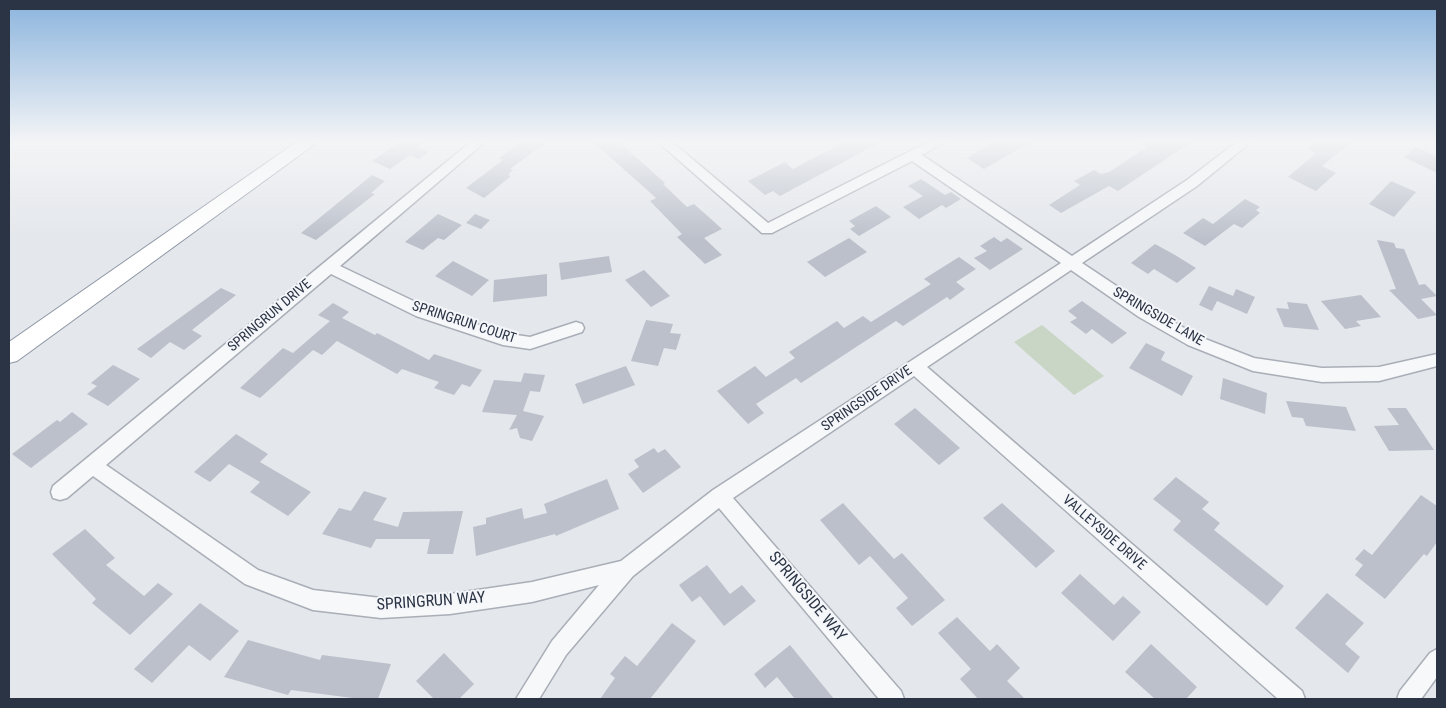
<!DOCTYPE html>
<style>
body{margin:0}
#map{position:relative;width:1446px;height:708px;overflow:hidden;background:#e4e7ec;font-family:"Roboto Condensed",sans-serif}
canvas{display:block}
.frame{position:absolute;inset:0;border:10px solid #2b3445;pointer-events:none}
</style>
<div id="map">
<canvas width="1446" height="708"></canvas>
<div class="frame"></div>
</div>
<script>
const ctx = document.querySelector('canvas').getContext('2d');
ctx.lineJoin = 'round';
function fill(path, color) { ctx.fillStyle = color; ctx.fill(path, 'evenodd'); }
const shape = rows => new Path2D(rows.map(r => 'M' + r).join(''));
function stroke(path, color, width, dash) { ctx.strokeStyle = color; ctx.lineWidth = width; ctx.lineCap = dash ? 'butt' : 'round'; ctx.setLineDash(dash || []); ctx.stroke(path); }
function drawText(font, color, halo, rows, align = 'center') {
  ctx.font = font + ' "Roboto Condensed",sans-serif'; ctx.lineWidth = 4; ctx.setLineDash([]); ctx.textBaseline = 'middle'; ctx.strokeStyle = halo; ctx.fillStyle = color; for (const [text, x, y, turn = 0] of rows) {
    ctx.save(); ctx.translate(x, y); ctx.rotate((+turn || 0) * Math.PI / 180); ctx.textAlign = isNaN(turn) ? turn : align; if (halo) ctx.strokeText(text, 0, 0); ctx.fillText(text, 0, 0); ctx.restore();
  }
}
const green = shape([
 [1042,325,1104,376,1074,395,1014,342]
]);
const building = shape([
 [401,141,426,141,418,147,429,152,419,159,410,155,390,169,372,161],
 [523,141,548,141,510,169,513,170,508,175,511,176,484,198,466,188,503,160,499,158],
 [592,141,618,141,665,183,663,184,687,207,694,204,711,219,722,229,704,238,722,255,705,264,677,237,682,234,650,201,656,198],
 [846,141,883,141,780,196,773,191,765,195,748,181,785,162,793,169],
 [996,141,1033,141,984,169,967,158],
 [1136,141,1193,141,1118,191,1109,186,1061,213,1049,205,1080,185,1074,181,1094,170,1101,174,1109,172,1147,147],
 [1316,141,1353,141,1322,166,1336,173,1316,191,1288,177,1316,153,1307,148],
 [1416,147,1437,157,1437,173,1404,157],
 [372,175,385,181,371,193,375,194,316,240,301,233],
 [921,179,945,195,951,192,961,199,946,208,942,205,919,219,903,207,923,196,908,186],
 [1391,181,1416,192,1394,217,1369,204],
 [1245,199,1260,207,1256,210,1260,213,1242,228,1234,224,1205,246,1183,233,1203,218,1213,224],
 [876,206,891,217,859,236,850,229,855,226,849,221],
 [438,214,462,225,444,240,438,238,423,250,405,242],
 [475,214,490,220,481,229,466,223],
 [994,237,1001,242,1007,238,1023,249,990,270,974,258,987,251,980,246],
 [849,238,867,252,825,277,807,262],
 [1377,240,1394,243,1396,248,1404,249,1419,285,1425,284,1437,296,1421,299,1437,315,1418,319,1389,290,1396,289],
 [1155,244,1175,255,1196,268,1177,283,1154,269,1148,274,1131,263],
 [609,256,612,272,561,280,559,263],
 [959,257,976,269,956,282,965,289,950,300,947,297,903,326,896,321,801,383,796,378,756,404,764,413,748,424,717,391,755,366,766,377,795,358,789,352,837,321,844,328,863,316,871,322,931,284,924,279],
 [453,261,489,280,472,296,435,276],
 [644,270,670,296,651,307,625,280],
 [547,274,547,296,493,302,494,280],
 [1209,286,1233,296,1236,289,1255,297,1247,314,1217,301,1212,311,1199,305],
 [221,288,236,295,192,330,202,336,184,350,170,342,151,358,137,349],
 [1361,295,1381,317,1356,321,1361,326,1345,329,1321,301],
 [1082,301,1127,333,1112,344,1092,329,1086,334,1070,322,1077,318,1068,311],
 [1287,302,1307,304,1319,330,1284,327,1276,308,1289,309],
 [333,303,349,312,342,318,375,335,377,333,429,360,434,354,482,370,470,387,462,384,454,395,434,388,439,382,402,369,397,374,337,341,322,355,313,350,260,398,240,388,283,348,293,353,330,321,318,315],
 [646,320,673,324,670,333,681,334,676,350,664,348,658,366,631,361],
 [1146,343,1165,352,1161,360,1193,376,1182,396,1129,368],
 [113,365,140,379,108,406,87,394,97,386,91,383],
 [626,366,635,385,583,404,575,384],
 [524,373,545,375,540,392,530,391,523,411,544,416,532,441,520,438,517,428,509,430,517,415,482,412,494,380,521,382],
 [1223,378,1267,393,1265,414,1220,399],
 [1286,401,1346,407,1356,431,1306,426,1303,418,1292,417],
 [915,408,960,448,939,465,894,424],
 [1387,408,1406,408,1434,450,1389,451,1374,426,1399,425],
 [72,412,88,424,31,468,12,454,57,420,60,422],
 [236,434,268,454,260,462,311,492,288,516,250,492,260,482,229,464,210,482,194,472],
 [654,448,658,453,665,449,681,467,643,493,628,474,639,467,634,460],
 [1176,477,1209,502,1202,509,1220,523,1214,530,1284,586,1267,606,1173,530,1181,521,1153,499],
 [607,479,619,509,556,536,555,534,476,556,473,527,486,524,486,518,522,508,524,519,547,513,544,504],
 [364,491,387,498,373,520,398,527,403,512,463,511,453,554,427,554,430,539,376,539,371,548,322,534,339,508,351,511],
 [1421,495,1437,506,1437,542,1427,556,1424,554,1385,599,1355,575,1363,565,1355,559,1364,549,1372,555],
 [843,503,894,559,902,553,945,600,912,626,896,608,908,598,870,556,859,565,820,520],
 [1002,503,1055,551,1036,568,983,518],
 [85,529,115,558,106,565,144,596,158,583,173,594,130,635,92,603,96,599,52,554],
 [707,565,730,594,742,585,756,601,724,626,700,596,692,602,679,585],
 [1080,574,1114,605,1123,596,1141,612,1113,641,1061,593],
 [1327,593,1364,623,1345,644,1360,657,1348,673,1295,628],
 [200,603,239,631,210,661,189,645,152,683,134,669],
 [957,617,990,651,997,644,1020,668,1007,681,1025,699,978,699,960,679,971,669,938,633],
 [672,623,696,641,650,699,600,699,615,678,610,674,625,656,637,666],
 [248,640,320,660,322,655,391,664,378,699,360,699,291,690,288,695,224,677],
 [1151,644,1197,687,1186,699,1155,699,1125,672],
 [790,645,834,699,795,699,777,677,765,688,754,674],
 [444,653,474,684,459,699,434,699,416,681]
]);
const minor = shape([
 [472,141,486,141,340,266,428,308,503,333,530,337,576,322,582,324,584,328,582,332,530,349,503,345,416,316,331,274,106,465,258,570,313,590,381,598,450,594,532,582,621,561,713,490,1061,263,912,161,772,233,762,233,657,141,671,141,768,223,930,141,946,141,922,155,1072,256,1187,180,1238,141,1252,141,1197,186,1082,263,1151,309,1200,337,1254,358,1322,368,1379,367,1437,354,1437,366,1379,381,1322,382,1253,371,1188,345,1139,317,1071,270,927,367,1302,691,1305,699,1278,699,914,376,733,498,901,691,904,699,879,699,719,508,633,576,566,655,539,699,516,699,552,641,599,585,532,602,450,614,381,618,313,610,245,584,93,476,67,498,60,500,53,498,51,492,53,486,472,141],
 [1437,649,1437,677,1421,699,1397,699,1400,691,1430,653,1437,649]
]);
const highway = shape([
 [298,141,319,141,17,361,9,363,9,342,298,141]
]);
const streetNames = [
 ["SPRINGRUN DRIVE",270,316,-40],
 ["SPRINGSIDE LANE",1158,317,30],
 ["SPRINGRUN COURT",464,323,18],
 ["SPRINGSIDE DRIVE",867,399,-34],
 ["VALLEYSIDE DRIVE",1104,533,41]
];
const nearStreetnames = [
 ["SPRINGSIDE WAY",807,597,50],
 ["SPRINGRUN WAY",431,602,-4]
];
fill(green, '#c9d6c5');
fill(building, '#bbc0ca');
stroke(minor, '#a9aeb7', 3);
stroke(highway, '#8b94a3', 2);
fill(minor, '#f7f8fa');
fill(highway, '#fff');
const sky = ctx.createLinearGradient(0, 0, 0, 240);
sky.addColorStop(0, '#8bb4dd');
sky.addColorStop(0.59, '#f3f4f6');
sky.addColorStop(1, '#f3f4f600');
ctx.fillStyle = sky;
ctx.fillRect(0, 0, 1446, 240);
drawText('14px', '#2b3445', '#f4f6f9', streetNames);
drawText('16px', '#2b3445', '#f4f6f9', nearStreetnames);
</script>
